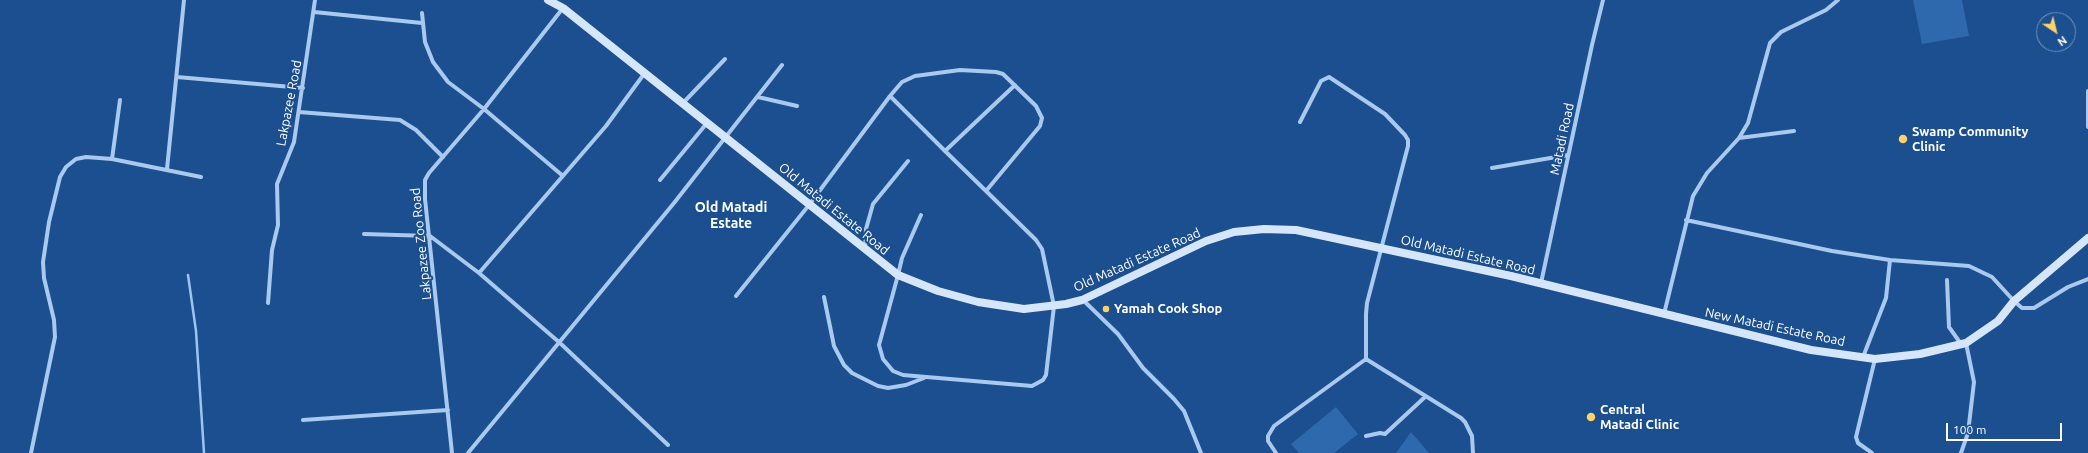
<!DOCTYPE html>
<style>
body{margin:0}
#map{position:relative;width:2088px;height:453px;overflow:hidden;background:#1b4f8f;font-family:Ubuntu,sans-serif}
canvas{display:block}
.north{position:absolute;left:2036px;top:12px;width:40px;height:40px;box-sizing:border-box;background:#1b4f8f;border:1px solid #7695bc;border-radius:50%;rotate:145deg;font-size:11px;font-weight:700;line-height:16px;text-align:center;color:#fff}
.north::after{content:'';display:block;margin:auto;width:14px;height:18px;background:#ffd166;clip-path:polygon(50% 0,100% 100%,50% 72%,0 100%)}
.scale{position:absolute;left:1946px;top:423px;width:116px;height:18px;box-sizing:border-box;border:2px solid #fff;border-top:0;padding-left:5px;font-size:12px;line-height:14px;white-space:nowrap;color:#fff;-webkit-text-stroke:3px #1b4f8f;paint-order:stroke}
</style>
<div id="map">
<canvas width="2088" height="453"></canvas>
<div class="north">N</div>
<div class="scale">100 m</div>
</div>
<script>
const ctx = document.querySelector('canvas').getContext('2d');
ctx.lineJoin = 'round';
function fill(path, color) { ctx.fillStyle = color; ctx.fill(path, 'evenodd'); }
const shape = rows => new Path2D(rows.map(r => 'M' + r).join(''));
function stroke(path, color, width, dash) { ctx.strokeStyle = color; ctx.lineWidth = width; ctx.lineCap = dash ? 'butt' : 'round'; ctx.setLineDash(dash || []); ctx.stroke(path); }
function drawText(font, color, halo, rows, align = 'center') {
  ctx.font = font + ' Ubuntu,sans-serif'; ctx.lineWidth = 4; ctx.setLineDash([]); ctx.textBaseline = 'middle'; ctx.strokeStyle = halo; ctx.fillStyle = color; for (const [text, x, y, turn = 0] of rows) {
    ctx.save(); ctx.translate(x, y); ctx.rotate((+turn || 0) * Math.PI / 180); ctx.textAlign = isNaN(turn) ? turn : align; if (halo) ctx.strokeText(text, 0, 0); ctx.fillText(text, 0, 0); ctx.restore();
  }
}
const green = shape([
 [1913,0,1962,0,1969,36,1922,44],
 [1336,407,1358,434,1334,453,1299,453,1291,444],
 [1411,432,1429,453,1396,453]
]);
const stream = shape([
 [188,275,196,331,204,453]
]);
const street = shape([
 [314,12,422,23],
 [422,13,425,42,433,62,448,82,484,109,563,176],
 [177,77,303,88],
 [2088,91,2088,127],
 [758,97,797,106],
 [683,103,725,59],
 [299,112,400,120,416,130,443,157],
 [1739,138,1794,131],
 [945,151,1015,85],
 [112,159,120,100],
 [1492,168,1568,155],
 [167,169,184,0],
 [660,180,707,123],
 [921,215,902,258,898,275,879,345,883,359,893,371,903,375,1032,386,1043,380,1046,375,1054,306,1042,249,1036,240,986,191,945,151,890,96,902,82,915,76,960,70,996,72,1003,74,1036,106,1042,118,1040,126,986,191],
 [1686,220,1832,251,1890,260,1969,266,1992,277,2014,301,2022,308,2034,308,2068,287,2088,279],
 [364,234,430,236,479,273,606,126,644,74],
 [865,248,866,229,873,204,908,161],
 [479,273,560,343,668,445],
 [1947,280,1949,327,1961,344],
 [1541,283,1592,45,1603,0],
 [736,296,809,205,890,96],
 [824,297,834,346,844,365,852,373,878,386,888,388,906,385,924,378],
 [1083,300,1118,334,1143,368,1174,399,1184,411,1201,453],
 [268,303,272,250,278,225,277,184,294,142,315,0],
 [1664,314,1693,196,1707,173,1739,138,1748,123,1770,43,1781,32,1826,10,1838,0],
 [1863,357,1886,298,1890,260],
 [1366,359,1461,418,1465,422,1472,436,1473,453],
 [303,420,448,410],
 [1366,436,1380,433,1385,434,1425,397],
 [31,453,55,337,54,320,44,278,43,262,49,222,60,177,66,167,76,159,86,157,112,159,201,177],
 [452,453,425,199,425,180,429,173,484,109,563,8],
 [468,453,674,203,782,65],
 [1276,453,1268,441,1268,436,1274,426,1366,359,1366,314,1367,303,1408,146,1408,140,1405,135,1385,114,1329,77,1321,81,1300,122],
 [1872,453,1858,443,1856,437,1875,359],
 [1961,453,1968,433,1974,382,1966,343]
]);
const secondary = shape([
 [548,0,563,8,898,275,938,291,978,302,1024,309,1066,304,1082,300,1206,241,1234,232,1264,229,1296,230,1511,276,1811,350,1875,359,1920,354,1966,343,1998,321,2014,301,2088,238]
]);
const markers = [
 [1903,139,5,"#ffd166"],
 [1106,309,4,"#ffd166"],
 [1591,417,5,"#ffd166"]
];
const streetNames = [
 ["Lakpazee Road",289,103,-79],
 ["Matadi Road",1562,139,-78],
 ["Old Matadi Estate Road",834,209,39],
 ["Lakpazee Zoo Road",421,244,-96],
 ["Old Matadi Estate Road",1468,255,13],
 ["Old Matadi Estate Road",1137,260,-24],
 ["New Matadi Estate Road",1775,327,12]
];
const poiNames = [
 ["Swamp Community",1912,132],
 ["Clinic",1912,147],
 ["Yamah Cook Shop",1114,309],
 ["Central",1600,410],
 ["Matadi Clinic",1600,425]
];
const neighbourhoodNames = [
 ["Old Matadi",731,207],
 ["Estate",731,223]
];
fill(green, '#2e69ad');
stroke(stream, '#9cc4f0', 2.5);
stroke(street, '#a9c9ee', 4);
stroke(secondary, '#d6e6fa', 8);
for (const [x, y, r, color] of markers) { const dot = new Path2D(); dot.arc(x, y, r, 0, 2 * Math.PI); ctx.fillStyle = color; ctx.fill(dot); stroke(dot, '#1b4f8f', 1.5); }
drawText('13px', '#fff', '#1b4f8f', streetNames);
drawText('bold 13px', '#fff', '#1b4f8f', poiNames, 'left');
drawText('bold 14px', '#fff', '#1b4f8f', neighbourhoodNames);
</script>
